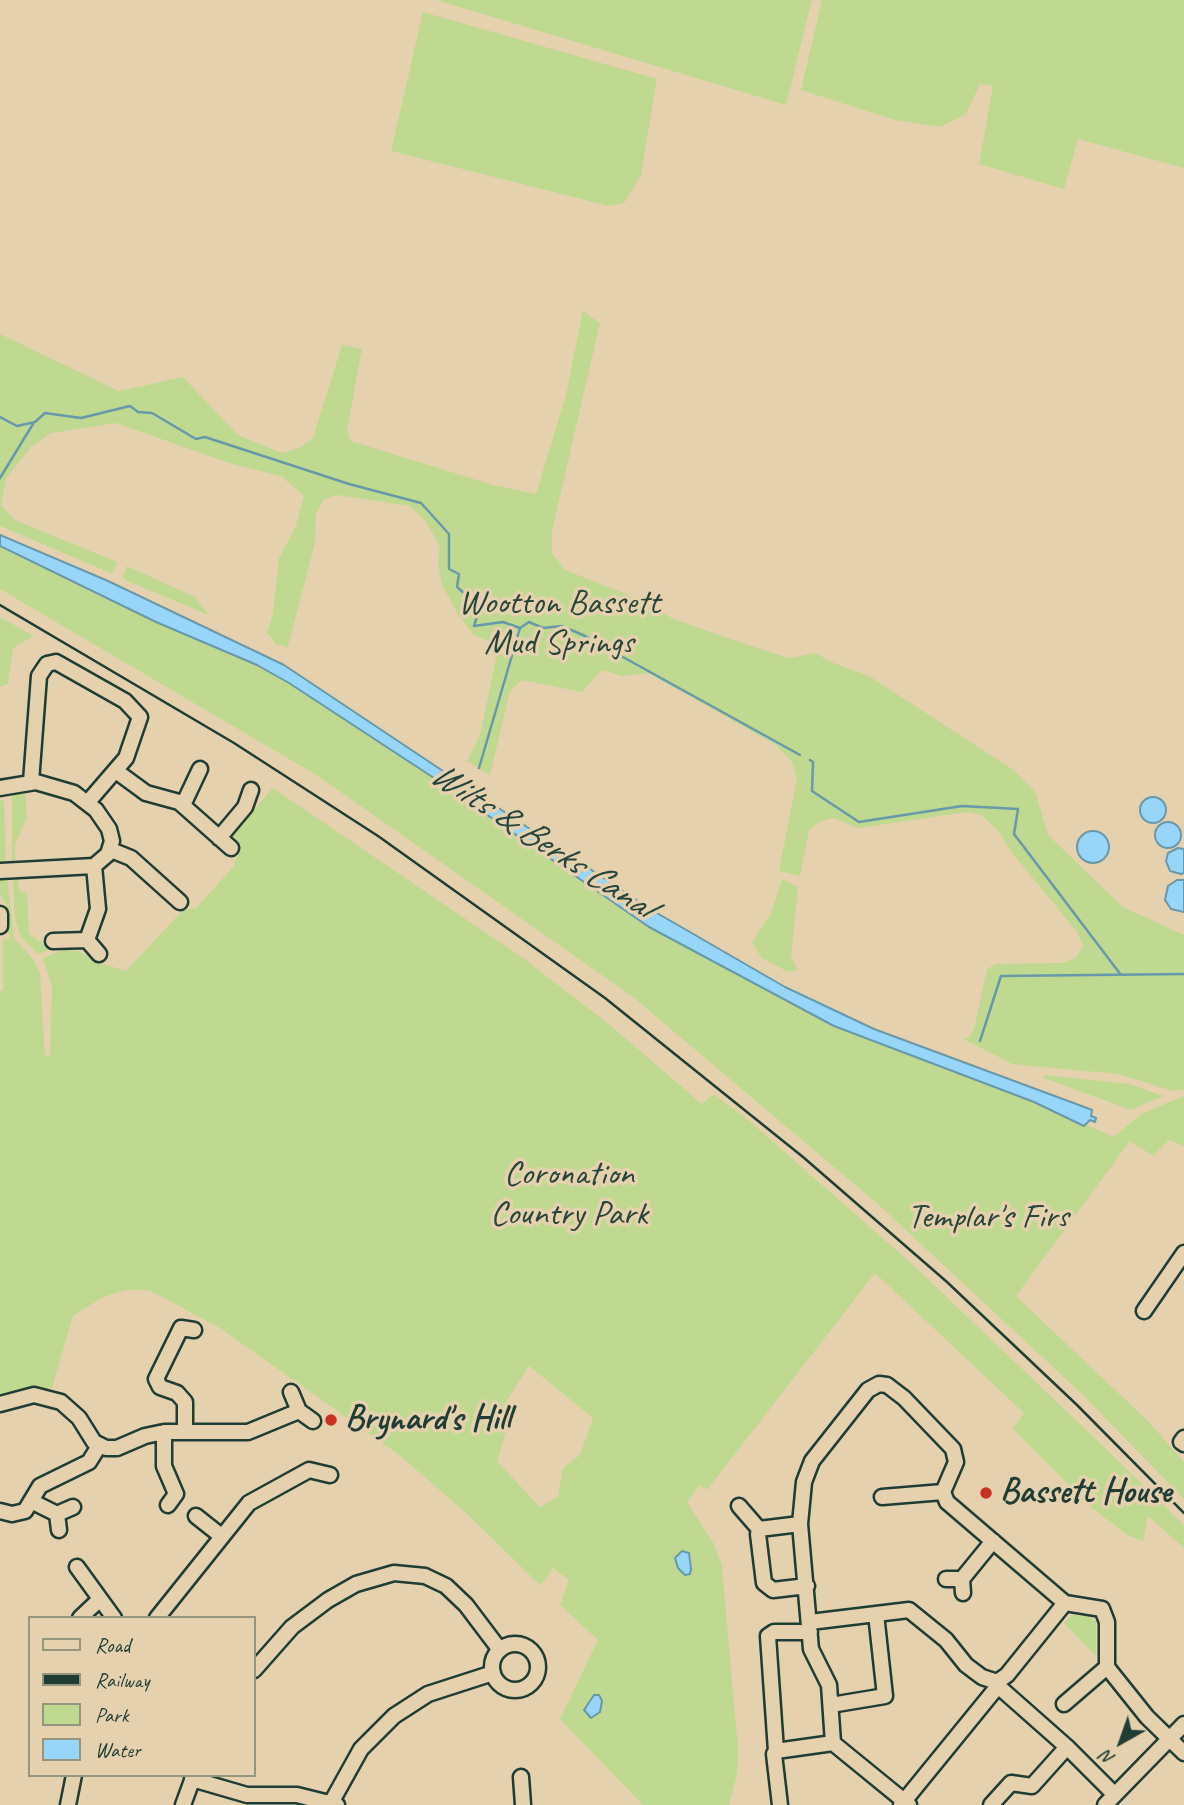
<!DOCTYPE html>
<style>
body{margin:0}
#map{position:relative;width:1184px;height:1805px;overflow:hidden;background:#e6d1af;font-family:Caveat,sans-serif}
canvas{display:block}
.legend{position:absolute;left:28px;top:1616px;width:228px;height:161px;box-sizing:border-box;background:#e6d1af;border:2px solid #96967e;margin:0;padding:9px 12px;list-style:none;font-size:21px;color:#1f3d34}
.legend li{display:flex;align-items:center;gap:14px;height:35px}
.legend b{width:35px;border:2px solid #96967e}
.north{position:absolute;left:1086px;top:1707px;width:70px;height:70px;-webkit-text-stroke:5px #e6d1af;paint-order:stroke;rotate:220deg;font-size:19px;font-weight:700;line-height:28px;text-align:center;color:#1f3d34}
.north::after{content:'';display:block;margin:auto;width:24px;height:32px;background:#1f3d34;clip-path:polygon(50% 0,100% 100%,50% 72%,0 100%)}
</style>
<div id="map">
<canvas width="1184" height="1805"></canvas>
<ul class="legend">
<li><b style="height:9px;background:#e6d1af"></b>Road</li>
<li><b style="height:9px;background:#1f3d34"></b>Railway</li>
<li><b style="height:19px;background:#bfd990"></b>Park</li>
<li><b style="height:19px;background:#97d6f9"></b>Water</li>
</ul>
<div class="north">N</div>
</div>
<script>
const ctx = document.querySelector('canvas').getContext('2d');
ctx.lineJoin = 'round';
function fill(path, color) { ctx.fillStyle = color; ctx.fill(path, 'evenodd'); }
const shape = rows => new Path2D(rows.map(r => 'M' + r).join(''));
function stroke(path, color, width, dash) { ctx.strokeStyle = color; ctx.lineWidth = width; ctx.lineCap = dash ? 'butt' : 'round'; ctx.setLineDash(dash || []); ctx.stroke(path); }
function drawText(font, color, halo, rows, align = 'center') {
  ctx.font = font + ' Caveat,sans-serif'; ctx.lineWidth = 7; ctx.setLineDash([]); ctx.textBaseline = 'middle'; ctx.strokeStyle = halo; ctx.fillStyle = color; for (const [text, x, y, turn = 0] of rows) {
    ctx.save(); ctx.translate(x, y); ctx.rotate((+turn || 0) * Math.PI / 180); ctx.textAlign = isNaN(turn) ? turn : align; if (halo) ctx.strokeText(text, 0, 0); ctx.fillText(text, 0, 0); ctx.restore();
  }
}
const green = shape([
 [436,0,812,0,786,105],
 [822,0,1184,0,1184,168,1078,139,1064,189,979,164,993,86,980,84,966,114,940,127,895,120,801,90],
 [423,12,657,79,641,175,624,203,609,206,391,151],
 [583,311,600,323,552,531,552,553,565,570,626,594,674,619,742,643,789,658,816,653,831,662,869,676,1012,769,1035,791,1048,835,1123,907,1184,935,1184,1089,1173,1091,1118,1074,1012,1064,962,1038,969,1038,974,1029,987,969,996,964,1062,963,1076,958,1083,945,1077,932,1013,854,996,828,981,815,968,812,858,828,834,818,821,821,809,830,800,876,779,871,797,779,792,762,776,745,648,673,622,676,602,670,582,692,522,680,510,691,490,775,467,761,480,735,497,654,491,642,474,635,458,614,442,585,438,563,440,547,426,522,410,506,337,495,324,499,316,514,315,542,288,647,276,644,267,633,273,613,279,558,295,528,304,496,281,476,229,463,116,423,51,433,32,446,6,479,1,505,15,520,117,562,115,569,111,573,0,526,0,334,119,391,183,377,238,435,282,453,299,448,313,438,342,345,362,349,347,430,351,441,493,485,536,494,566,395],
 [0,546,156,622,257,665,289,683,434,778,649,927,834,1026,1034,1102,1114,1137,1141,1114,1184,1096,1184,1146,1169,1140,1153,1156,1130,1141,1016,1296,1150,1423,1184,1462,1184,1499,1083,1395,879,1205,633,997,318,776,0,589],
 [127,566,195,597,209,615,127,581,123,577],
 [0,617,34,636,13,648,8,684,0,687],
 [273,788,523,958,610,1025,702,1104,712,1095,716,1096,746,1118,911,1263,1102,1445,1184,1525,1184,1548,1148,1516,1143,1541,1129,1536,1091,1507,1013,1429,1024,1413,875,1273,707,1490,700,1485,687,1502,714,1544,722,1566,738,1749,737,1775,729,1805,643,1805,560,1719,598,1640,560,1605,569,1580,552,1567,551,1573,540,1585,465,1512,398,1454,220,1328,149,1290,126,1290,103,1297,73,1316,52,1388,17,1390,0,1396,0,991,3,990,3,940,9,939,10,934,4,931,8,919,6,904,0,895,0,878,7,878,14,938,33,959,40,973,45,1056,50,1055,52,987,43,958,63,950,79,951,97,962,126,971,183,910,196,908,234,866,239,849,229,838],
 [529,1366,593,1418,580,1455,563,1468,558,1497,540,1507,497,1461,509,1423,507,1400],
 [25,790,27,817,15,845,15,863,12,863,12,792],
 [4,800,6,863,0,863,0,801],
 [17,877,19,891,27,893,29,934,39,941,60,946,38,954,21,937,15,920,13,878],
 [782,879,798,887,791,957,798,970,788,972,762,958,752,943,771,913],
 [1044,1075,1130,1084,1163,1096,1131,1110,1044,1078],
 [1072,1615,1088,1616,1096,1621,1096,1656,1064,1623]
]);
const water = shape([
 [0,535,108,581,284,665,650,909,785,987,874,1029,1087,1108,1092,1110,1091,1116,1096,1118,1095,1122,1090,1120,1084,1126,1034,1102,834,1026,649,927,434,778,289,683,257,665,156,622,0,546,0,535],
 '1140 810a13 13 0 1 1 26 0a13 13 0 1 1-26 0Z',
 '1155 835a13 13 0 1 1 26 0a13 13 0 1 1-26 0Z',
 '1077 847a16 16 0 1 1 32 0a16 16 0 1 1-32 0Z',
 [1178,848,1184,849,1184,873,1181,874,1170,871,1166,861,1168,853,1178,848],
 [1177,880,1184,880,1184,912,1171,909,1165,900,1168,886,1177,880],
 [682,1551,689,1553,691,1569,690,1574,685,1575,678,1568,675,1558,682,1551],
 [594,1695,599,1695,602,1701,600,1712,591,1718,584,1710,594,1695]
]);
const stream = shape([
 [0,417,17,426,35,422,45,413,81,418,130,406,138,412,152,413,196,439,205,437,349,484,421,503,449,534,449,569,459,574,457,587,480,607,474,626,503,622,520,628,529,622,543,628,562,626,585,636,800,755],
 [0,478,33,424],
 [810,760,813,762,812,791,859,822,962,806,1018,809,1014,834,1121,975],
 [479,768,520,628],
 [980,1041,1001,976,1184,974]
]);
const minor = shape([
 [116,771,146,793,179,802,231,848],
 [31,782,39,676,47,664,56,662,125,701,140,717,126,758,88,802],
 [0,788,36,782,74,793,96,810,109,829,112,841,108,854,94,866,0,871],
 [183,805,200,769],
 [219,838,245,807,251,790],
 [111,850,131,858,180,902],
 [94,866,98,909,87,940,99,954],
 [0,914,0,926],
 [53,941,87,940],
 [1144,1311,1184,1253],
 [291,1392,299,1411],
 [0,1404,34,1395,61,1402,79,1418,94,1442,106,1448,117,1448,145,1436,164,1432,248,1432,299,1411,313,1421],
 [185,1430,185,1402,177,1393,160,1387,156,1379,181,1328,194,1330],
 [164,1432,164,1466,176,1494,168,1505],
 [1184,1438,1181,1442,1184,1444],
 [882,1497,943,1492],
 [33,1502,57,1514,59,1530],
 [739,1506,759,1529],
 [0,1511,12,1514,25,1511,40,1486,89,1462,99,1446],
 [57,1514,73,1507],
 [196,1516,220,1535],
 [800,1524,759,1529,758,1534,764,1583,773,1590,807,1586],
 [77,1567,114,1618],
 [946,1579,962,1579],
 [963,1593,962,1579,993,1541],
 [80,1618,99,1600],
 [157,1618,249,1503,309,1470,330,1475],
 [810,1622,909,1610,946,1640,966,1665,982,1677,997,1682,1007,1675,1065,1603],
 '492 1667a23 23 0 1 1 46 0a23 23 0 1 1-46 0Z',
 [254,1670,292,1627,328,1600,356,1584,394,1573,425,1576,446,1586,466,1605,500,1650],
 [998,1686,1067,1747],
 [1064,1704,1107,1667],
 [831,1705,885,1696,876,1614],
 [776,1751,768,1636,774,1632,810,1632],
 [521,1777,523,1805],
 [192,1779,247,1795,297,1795,337,1805],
 [331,1803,361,1749,394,1716,428,1694,493,1673],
 [68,1805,74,1775],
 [183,1805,194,1775],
 [780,1805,774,1754,776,1751,833,1743],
 [901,1805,998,1686,997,1682],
 [909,1805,833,1743,829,1685,811,1649,800,1524,804,1482,812,1461,868,1390,879,1384,887,1385,904,1398,953,1449,956,1462,943,1492,947,1502,1065,1603,1102,1609,1107,1622,1107,1667,1147,1717,1184,1753],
 [991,1805,1011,1783,1032,1786,1067,1747,1110,1790],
 [1105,1805,1184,1724]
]);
const rail = shape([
 [0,605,234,743,378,836,605,998,803,1157,947,1282,1077,1405,1184,1513]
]);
const markers = [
 [331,1420,7,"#c8321e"],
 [986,1493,7,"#c8321e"]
];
const parkNames = [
 ["Wootton Bassett",559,604],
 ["Mud Springs",559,644],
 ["Coronation",569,1175],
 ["Country Park",569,1215],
 ["Templar's Firs",988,1218]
];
const poiNames = [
 ["Brynard's Hill",345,1420],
 ["Bassett House",1000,1493]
];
const waterNames = [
 ["Wilts & Berks Canal",541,841,33]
];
fill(green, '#bfd990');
fill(water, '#97d6f9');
stroke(water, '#6799aa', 2);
stroke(stream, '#6799aa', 2.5);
stroke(minor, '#1f3d34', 19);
stroke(minor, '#e6d1af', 14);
stroke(rail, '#1f3d34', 2.5);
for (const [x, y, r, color] of markers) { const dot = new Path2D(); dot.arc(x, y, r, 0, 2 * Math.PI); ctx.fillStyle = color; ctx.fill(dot); stroke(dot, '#e6d1af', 2.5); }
drawText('35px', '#274539', '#e6d1af', parkNames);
drawText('bold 35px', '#1f3d34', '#e6d1af', poiNames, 'left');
drawText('italic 37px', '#25453e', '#e6d1af', waterNames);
</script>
